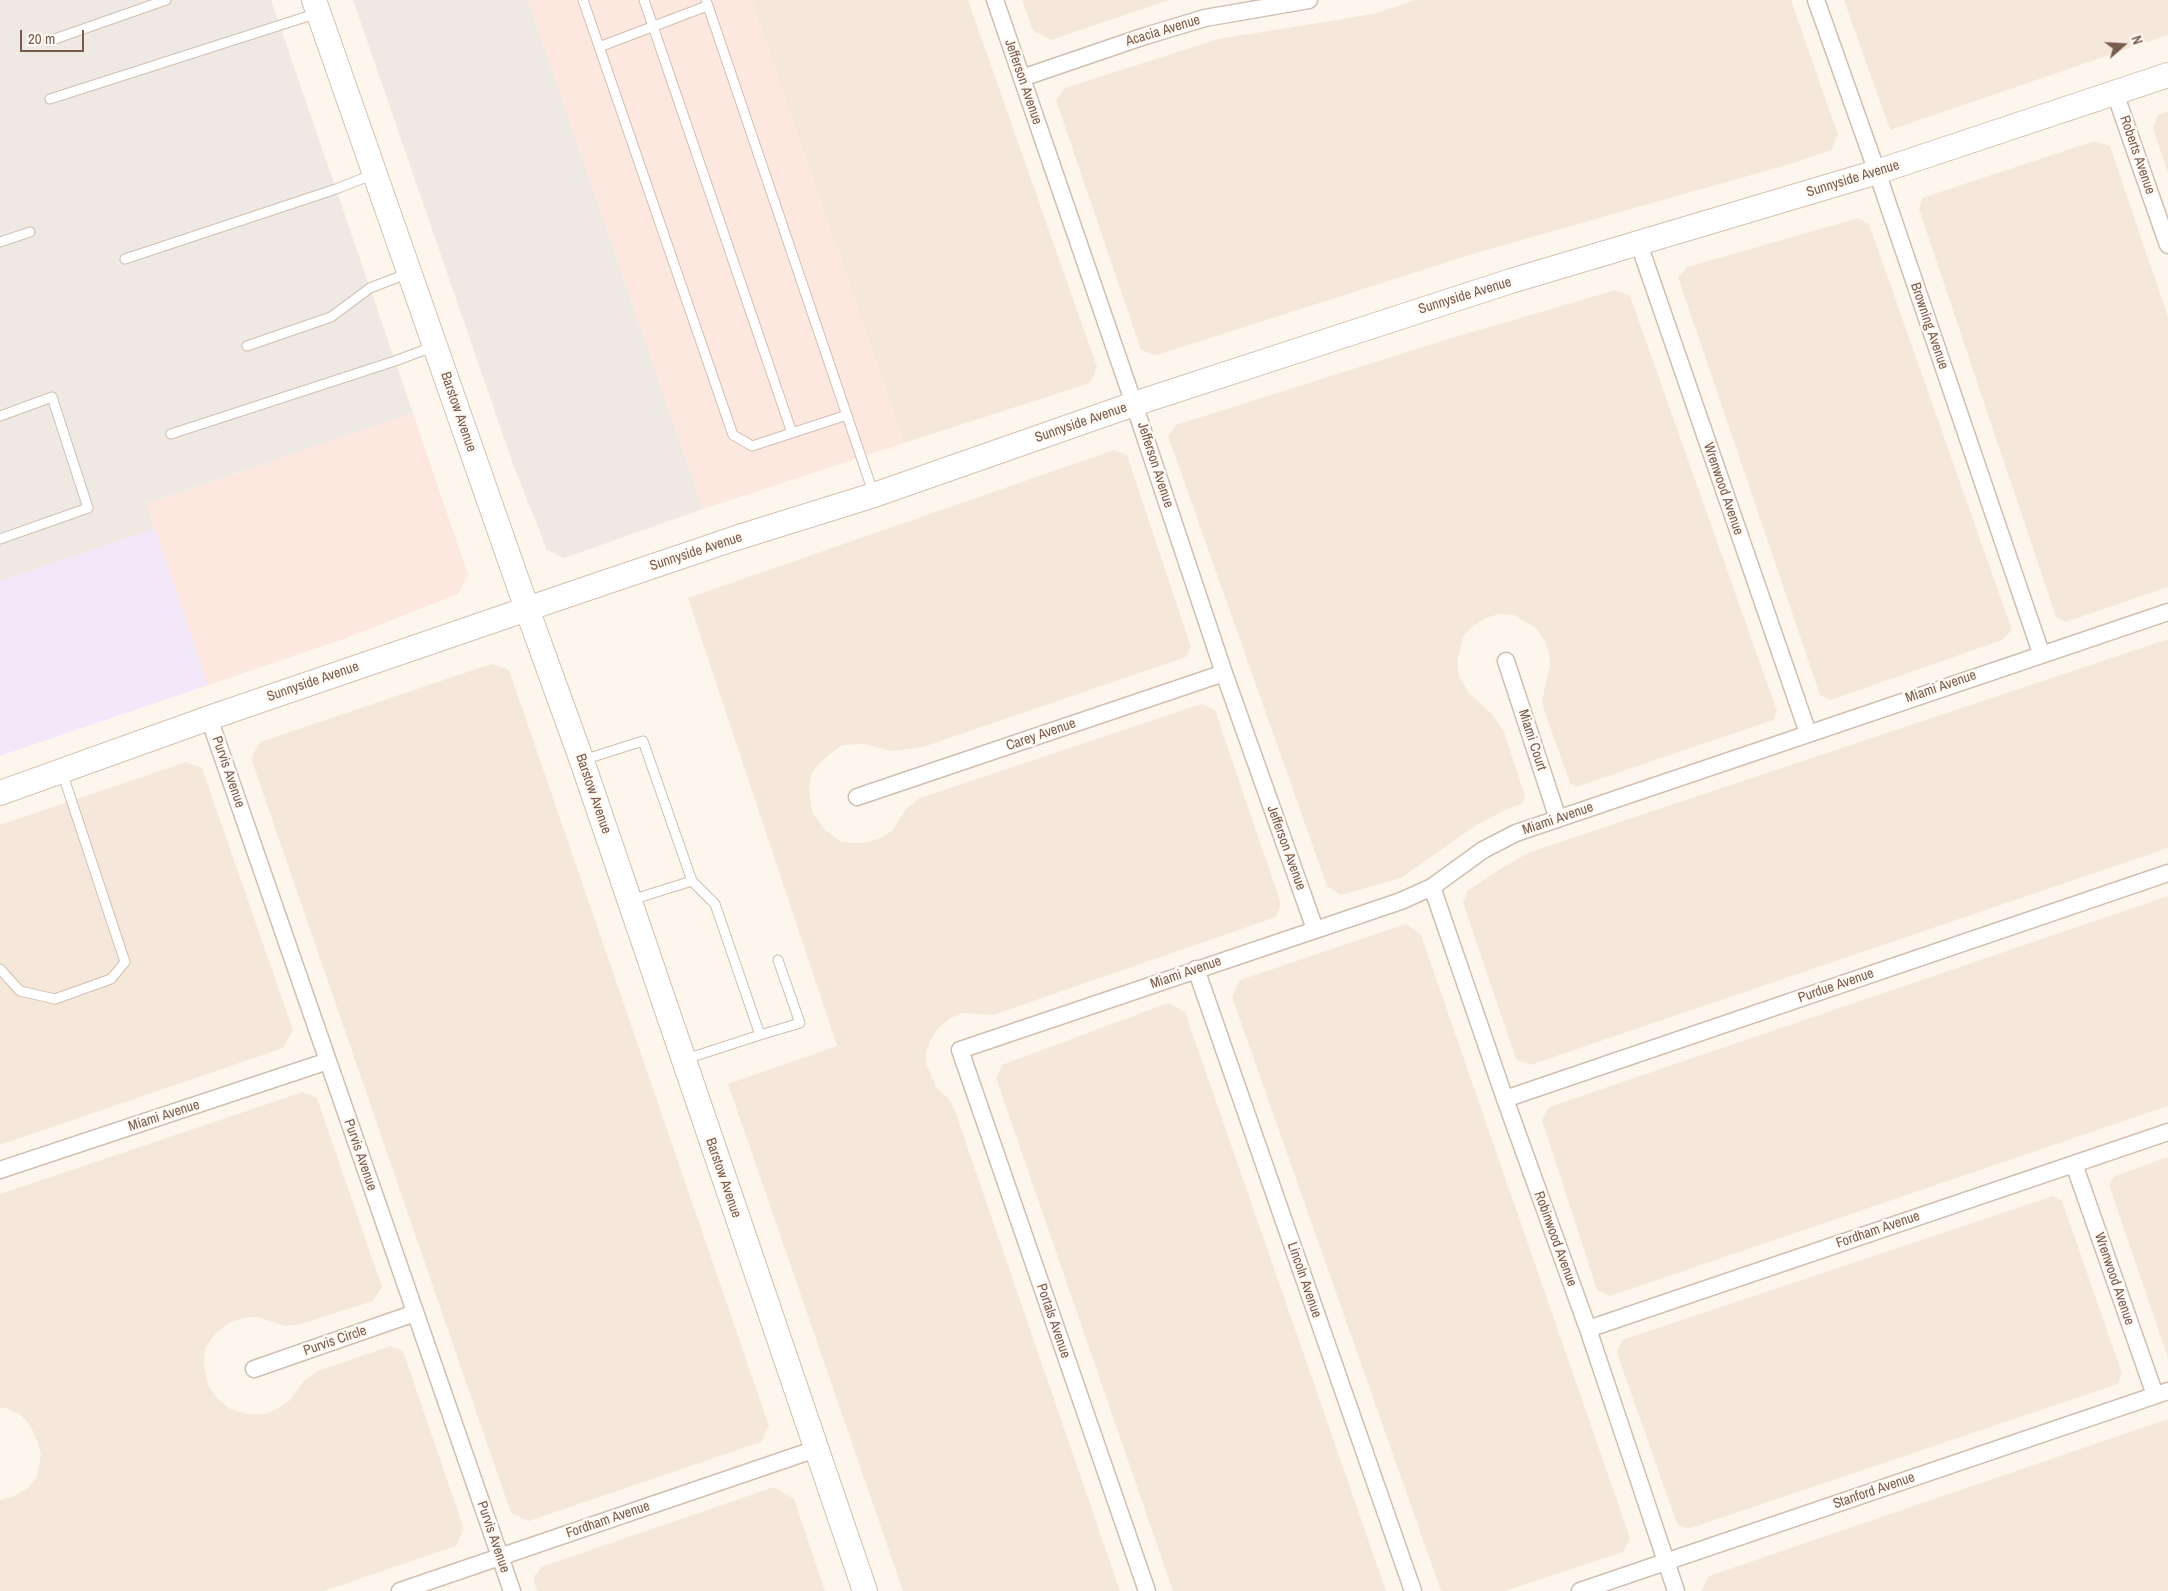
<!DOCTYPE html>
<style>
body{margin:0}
#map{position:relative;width:2168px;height:1591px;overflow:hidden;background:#fdf6ec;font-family:"Archivo Narrow",sans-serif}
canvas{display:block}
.north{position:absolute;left:2098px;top:20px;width:50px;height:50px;-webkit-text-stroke:4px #fffaf3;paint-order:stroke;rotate:71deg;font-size:14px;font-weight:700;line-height:20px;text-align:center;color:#7a5c4d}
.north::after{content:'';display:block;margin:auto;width:18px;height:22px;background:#7a5c4d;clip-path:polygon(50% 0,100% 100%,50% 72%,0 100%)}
.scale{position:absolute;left:20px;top:30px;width:64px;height:22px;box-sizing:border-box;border:2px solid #7a5c4d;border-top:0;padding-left:6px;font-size:15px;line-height:18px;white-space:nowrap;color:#7a5c4d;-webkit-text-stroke:4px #fffaf3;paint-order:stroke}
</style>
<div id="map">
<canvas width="2168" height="1591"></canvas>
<div class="north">N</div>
<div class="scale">20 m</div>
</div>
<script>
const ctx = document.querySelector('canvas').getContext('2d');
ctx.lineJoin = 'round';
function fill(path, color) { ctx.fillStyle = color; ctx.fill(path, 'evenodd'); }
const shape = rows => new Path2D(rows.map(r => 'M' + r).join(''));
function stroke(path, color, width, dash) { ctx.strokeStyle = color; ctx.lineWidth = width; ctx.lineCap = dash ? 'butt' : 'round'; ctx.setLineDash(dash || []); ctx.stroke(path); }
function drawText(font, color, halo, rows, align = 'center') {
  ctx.font = font + ' "Archivo Narrow",sans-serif'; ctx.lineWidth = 5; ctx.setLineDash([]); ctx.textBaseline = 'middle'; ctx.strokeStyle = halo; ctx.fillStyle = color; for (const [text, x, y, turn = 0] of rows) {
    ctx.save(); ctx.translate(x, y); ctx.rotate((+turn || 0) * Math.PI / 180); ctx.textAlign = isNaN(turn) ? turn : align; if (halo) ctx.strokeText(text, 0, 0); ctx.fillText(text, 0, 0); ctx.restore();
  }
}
const residential = shape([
 [751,0,968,0,1097,367,1090,383,904,443],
 [1022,0,1169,0,1051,40,1033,31],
 [1415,0,1791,0,1838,135,1831,150,1794,163,1479,252,1157,355,1141,350,1056,100,1065,88,1218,39,1343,19,1377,13],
 [1844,0,2168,0,2168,35,1890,130],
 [2168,111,2168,173,2153,129,2158,115],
 [2094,141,2110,146,2168,317,2168,587,2066,622,2056,617,1919,209,1922,198],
 [1858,218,1869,224,2012,630,2002,640,1831,700,1820,695,1678,277,1687,267],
 [1616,290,1630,296,1777,711,1773,720,1576,787,1570,783,1546,716,1542,701,1550,665,1549,653,1544,640,1536,628,1514,615,1499,614,1486,618,1472,627,1463,637,1457,661,1459,676,1469,693,1491,713,1504,732,1525,796,1523,803,1503,811,1475,826,1401,878,1341,895,1327,886,1168,436,1176,425,1448,339],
 [1114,450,1127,455,1191,647,1186,657,923,747,892,751,864,744,842,745,825,758,812,772,809,788,812,812,824,829,840,841,854,843,868,842,883,837,893,830,906,809,920,798,1201,704,1215,710,1281,904,1276,917,993,1015,963,1013,949,1019,939,1028,931,1039,926,1052,926,1064,937,1088,947,1097,954,1108,1120,1591,903,1591,728,1084,837,1046,688,598],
 [2168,639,2168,848,1530,1065,1516,1059,1463,903,1467,891,1503,867,1530,852],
 [491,664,509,670,769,1426,761,1442,529,1521,511,1513,251,758,260,742],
 [186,762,202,768,293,1030,283,1048,0,1145,0,825],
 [2168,896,2168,1106,1610,1296,1597,1290,1542,1120,1549,1107],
 [1406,924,1421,935,1630,1538,1623,1552,1505,1591,1441,1591,1232,997,1240,980],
 [1168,1003,1185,1012,1386,1591,1173,1591,996,1078,1002,1065],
 [303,1092,317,1098,382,1287,373,1301,301,1324,285,1326,258,1317,244,1318,229,1323,215,1334,205,1349,204,1366,208,1385,217,1398,230,1409,247,1414,265,1414,277,1409,289,1401,304,1381,318,1371,390,1346,403,1351,464,1529,456,1546,324,1591,0,1591,0,1500,14,1496,28,1488,37,1476,41,1455,37,1440,31,1427,21,1415,6,1408,0,1408,0,1194],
 [2168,1157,2168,1358,2109,1185,2113,1177],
 [2053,1196,2062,1201,2122,1373,2118,1384,1688,1529,1677,1524,1617,1353,1622,1340],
 [2168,1419,2168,1591,1701,1591,1709,1576],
 [774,1487,794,1499,825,1591,537,1591,533,1578,541,1567]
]);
const commercial = shape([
 [528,0,751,0,904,443,703,509],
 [413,413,468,575,458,594,341,640,208,685,146,504]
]);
const industrial = shape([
 [0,0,271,0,413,413,146,504,155,529,0,581],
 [353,0,528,0,703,509,564,558,547,550,514,467]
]);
const education = shape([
 [155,529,208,685,0,756,0,581]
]);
const lane = shape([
 [583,0,733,435,752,446,847,415],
 [644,0,792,433],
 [706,0,874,495],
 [49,41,166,0],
 [599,47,707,6],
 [50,99,318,13],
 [0,242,30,232],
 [125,259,336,189,374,174],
 [247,346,331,317,370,288,409,273],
 [0,416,52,397,88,508,0,539],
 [171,434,395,361,435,346],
 [583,760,643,741,692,881],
 [631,900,692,881,715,904,760,1035,686,1059],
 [0,969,20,991,55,999,111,979,125,962,62,772],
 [760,1035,800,1023,778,960]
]);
const street = shape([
 [995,0,1134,404,1224,673,1315,929],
 [1816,0,1877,172,2041,653],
 [1022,78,1145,36,1205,18,1309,0],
 [2115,93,2168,245],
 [1639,244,1808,733],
 [1506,661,1558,819],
 [209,718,512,1591],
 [857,797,1224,673],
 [1432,887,1505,1099,1588,1329,1676,1591],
 [1196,969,1413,1591],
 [1505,1099,2168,873],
 [2074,1164,2155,1395],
 [0,1170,328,1061],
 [1588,1329,2168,1132],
 [254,1369,415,1313],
 [400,1591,816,1449],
 [1147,1591,960,1050,1401,901,1432,887,1483,850,1516,833,2168,612],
 [1580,1591,2168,1391]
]);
const secondary = shape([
 [314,0,527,609,582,761,865,1591],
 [0,793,209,718,565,596,736,538,874,495,1134,404,1385,322,1511,281,1877,172,2168,75]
]);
const streetNames = [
 ["Acacia Avenue",1163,31,-17],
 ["Jefferson Avenue",1023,82,71],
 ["Roberts Avenue",2137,155,71],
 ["Sunnyside Avenue",1853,179,-17],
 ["Sunnyside Avenue",1465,296,-17],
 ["Browning Avenue",1929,326,71],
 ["Barstow Avenue",458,412,71],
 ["Sunnyside Avenue",1081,423,-19],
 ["Jefferson Avenue",1155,465,72],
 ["Wrenwood Avenue",1723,489,71],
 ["Sunnyside Avenue",696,552,-18],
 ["Sunnyside Avenue",313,682,-19],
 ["Miami Avenue",1941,687,-19],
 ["Carey Avenue",1041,735,-19],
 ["Miami Court",1532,740,72],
 ["Purvis Avenue",228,772,71],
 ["Barstow Avenue",593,794,71],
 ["Miami Avenue",1558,819,-19],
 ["Jefferson Avenue",1286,848,70],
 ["Miami Avenue",1186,973,-19],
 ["Purdue Avenue",1836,986,-19],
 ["Miami Avenue",164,1116,-18],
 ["Purvis Avenue",360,1155,71],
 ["Barstow Avenue",723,1178,71],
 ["Fordham Avenue",1878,1230,-19],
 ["Robinwood Avenue",1555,1239,70],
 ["Wrenwood Avenue",2114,1279,71],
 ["Lincoln Avenue",1304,1280,71],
 ["Portals Avenue",1053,1321,71],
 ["Purvis Circle",335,1341,-19],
 ["Stanford Avenue",1874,1491,-19],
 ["Fordham Avenue",608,1520,-19],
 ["Purvis Avenue",493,1537,71]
];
fill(residential, '#f5e8da');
fill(commercial, '#fde8e0');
fill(industrial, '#efe9e4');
fill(education, '#f3e8fa');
stroke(lane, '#d1beb0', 11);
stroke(street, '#d1beb0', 19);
stroke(secondary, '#d6c0b0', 26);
stroke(lane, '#fff', 9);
stroke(street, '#fff', 16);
stroke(secondary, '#fff', 24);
drawText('14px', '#7a5c4d', '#fffaf3', streetNames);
</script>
